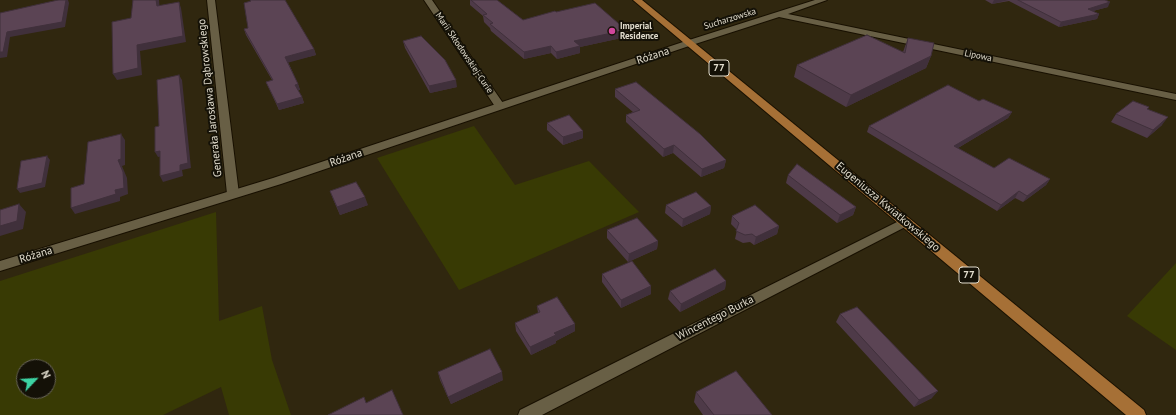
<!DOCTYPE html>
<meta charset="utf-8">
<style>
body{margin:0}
#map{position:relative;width:1176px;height:415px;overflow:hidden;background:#30270f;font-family:"PT Sans",sans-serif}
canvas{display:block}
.north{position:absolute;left:16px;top:359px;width:40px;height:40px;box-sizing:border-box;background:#141107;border:1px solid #666256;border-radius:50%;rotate:65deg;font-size:11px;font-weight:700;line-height:16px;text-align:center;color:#e1dccd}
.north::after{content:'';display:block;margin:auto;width:14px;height:18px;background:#3dd4a3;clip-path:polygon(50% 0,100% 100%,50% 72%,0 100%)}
</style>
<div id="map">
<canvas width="1176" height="415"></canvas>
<div class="north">N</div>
</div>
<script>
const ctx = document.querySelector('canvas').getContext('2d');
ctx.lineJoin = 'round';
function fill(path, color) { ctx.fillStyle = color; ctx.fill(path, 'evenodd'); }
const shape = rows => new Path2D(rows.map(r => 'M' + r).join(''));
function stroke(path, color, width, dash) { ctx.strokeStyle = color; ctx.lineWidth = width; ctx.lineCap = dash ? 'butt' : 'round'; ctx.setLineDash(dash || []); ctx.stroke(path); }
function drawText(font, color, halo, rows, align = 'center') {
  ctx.font = font + ' "PT Sans",sans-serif'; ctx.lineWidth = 4; ctx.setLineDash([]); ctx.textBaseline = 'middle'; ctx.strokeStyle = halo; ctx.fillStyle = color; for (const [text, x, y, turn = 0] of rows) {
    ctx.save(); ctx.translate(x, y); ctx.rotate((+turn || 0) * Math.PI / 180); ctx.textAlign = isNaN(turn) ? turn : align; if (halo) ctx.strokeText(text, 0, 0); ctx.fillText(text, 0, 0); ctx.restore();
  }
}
const green = shape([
 [474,126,515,185,589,161,639,212,459,290,377,158],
 [216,212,219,321,262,306,272,360,291,415,229,415,221,387,163,415,0,415,0,281],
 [24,367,48,367,48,391,24,391],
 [1176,263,1176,350,1127,316]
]);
const street = shape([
 [207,0,215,0,239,194,237,197,233,198,229,197,227,194,207,0],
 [424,0,432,0,505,106,504,108,496,108,424,0],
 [815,0,827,0,788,14,1176,94,1176,100,779,17,692,45,689,46,685,43,686,41,815,0],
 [905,218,909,219,911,222,909,225,542,415,518,415,520,410,905,218]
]);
const secondary = shape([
 [689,40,693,43,692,45,281,184,0,271,0,261,273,178,689,40]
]);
const primary = shape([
 [633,0,642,0,1144,410,1146,415,1126,415,633,0]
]);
const wall = shape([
 [470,0,497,0,523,20,556,12,626,30,626,37,580,47,580,53,557,59,551,53,524,59,491,31,490,28,484,22,483,16,470,5],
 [985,0,1105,0,1108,7,1093,11,1099,14,1097,19,1059,27,1009,1,992,4],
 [244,29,314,49,316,55,288,62,298,84,300,90,298,90,302,97,304,103,279,110,266,82,272,80,246,35],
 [908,38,931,56,926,68,846,107,794,77,797,65,903,52],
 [403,41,457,87,430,93,405,48],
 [615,89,726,160,724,168,701,177,673,153,663,157,626,122,626,115,633,112,615,97],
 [979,101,1012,112,1008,118,958,148,994,168,1050,179,1046,185,1023,202,1015,198,997,211,867,132,869,126],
 [1149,107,1148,109,1162,125,1147,138,1111,122,1116,114],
 [547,123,583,131,583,138,563,145,547,130],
 [788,175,856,207,853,215,837,223,786,183],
 [330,191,368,205,340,215,333,199],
 [666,205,711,206,710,214,682,227,665,213],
 [732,216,779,226,777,234,754,245,750,242,743,243,735,239,737,230,731,224],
 [607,230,658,241,657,249,628,262,607,238],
 [602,274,651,286,651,294,621,308,602,282],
 [726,281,725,289,680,312,668,299,670,291],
 [537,306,575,331,556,341,556,343,531,355,516,331,515,323,538,313],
 [840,314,932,398,914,407,836,322],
 [438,372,503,380,451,404,440,380],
 [696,392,772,415,703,415,694,402]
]);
const shadedWall = shape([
 [66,0,68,0,69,3,65,27,10,37,7,57,0,58,0,52,7,32],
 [156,0,159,0,160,12,157,6],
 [994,0,1009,0,992,4],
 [179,2,181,8,186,42,140,51,142,75,117,80,113,74,137,45],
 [1110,2,1108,7,1085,13,1088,9],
 [1099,14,1097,19,1059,27,1061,22],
 [626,30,626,37,580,47,580,53,557,59,556,52,574,41],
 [551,46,551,53,524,59,524,52],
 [314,49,316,55,287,63,285,57],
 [931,56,926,68,846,107,851,95],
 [179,75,182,80,191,168,182,170,183,176,163,182,160,176],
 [456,80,457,87,430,93,429,86],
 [298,84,300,90,297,90,295,85],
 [302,97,304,103,279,110,277,104],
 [1012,112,1008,118,951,152,954,146],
 [1168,117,1162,125,1147,138,1153,130],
 [583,131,583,138,563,145,563,137],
 [121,134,125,140,125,165,122,166,127,178,128,194,120,197,120,201,75,214,71,208,115,190,118,160],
 [674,145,673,153,663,157,664,149],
 [160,151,163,156,158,157,155,152],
 [47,156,50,160,45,187,20,193,17,189],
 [726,160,724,168,701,177,702,169],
 [1050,179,1046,185,1023,202,1027,196],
 [1019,191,1015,198,997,211,1001,205],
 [365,197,368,205,340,215,337,207],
 [19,204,26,212,23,229,0,236,0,226],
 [711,206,710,214,682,227,683,219],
 [856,207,853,215,837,223,840,215],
 [779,226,777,234,754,245,756,237],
 [658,241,657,249,628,262,629,254],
 [726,281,725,289,680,312,681,304],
 [651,286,651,294,621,308,621,300],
 [575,324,575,331,556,341,556,343,531,355,530,347,554,333],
 [502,372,503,380,451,404,448,397],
 [938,391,932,398,914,407,919,400]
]);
const building = shape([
 [58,0,66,0,62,22,7,32,3,52,0,52,0,13,58,0],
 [133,0,156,0,157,6,179,2,183,36,137,45,138,68,113,74,112,22,131,18,133,0],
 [250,0,285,0,314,49,285,57,298,84,295,85,302,97,277,104,266,82,273,80,244,29,248,28,244,3,251,1,250,0],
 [471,0,497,0,523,20,555,11,556,12,595,3,626,30,574,41,580,46,556,52,551,46,524,52,490,24,493,23,483,15,487,14,471,0],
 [1018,0,1105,0,1110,2,1088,9,1099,14,1061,22,1018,0],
 [867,35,905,53,908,38,934,43,931,56,851,95,797,65,867,35],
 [421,36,445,60,456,80,429,86,403,41,421,36],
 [179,75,188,163,180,165,180,171,160,176,160,151,155,152,155,127,159,126,157,80,179,75],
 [636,82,700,134,726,160,702,169,674,145,664,149,626,115,640,110,615,89,636,82],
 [948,85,979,101,983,99,1012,112,954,146,994,168,1009,158,1050,179,1027,196,1019,191,1001,205,869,126,948,85],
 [1133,101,1149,107,1147,109,1168,117,1153,130,1116,114,1133,101],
 [569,115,583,131,563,137,547,123,569,115],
 [121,134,121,159,118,160,123,172,124,188,115,190,116,194,71,208,71,188,84,184,88,142,121,134],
 [47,156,42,183,17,189,21,161,47,156],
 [797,164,856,207,840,215,788,175,797,164],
 [356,182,365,197,337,207,330,191,356,182],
 [696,192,711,206,683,219,666,205,696,192],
 [19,204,17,221,0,226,0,210,19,204],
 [755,205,779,226,756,237,752,234,745,235,736,231,739,223,732,216,755,205],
 [637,218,658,241,629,254,607,230,637,218],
 [632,261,651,286,621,300,602,274,632,261],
 [715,269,726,281,681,304,670,291,715,269],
 [557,297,575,324,554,333,556,335,530,347,515,323,540,312,537,306,557,297],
 [857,307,938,391,919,400,840,314,857,307],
 [490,349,502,372,448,397,438,372,490,349],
 [736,371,772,415,714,415,696,392,736,371],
 [392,390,403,415,328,415,364,397,366,403,392,390]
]);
const markers = [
 [612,31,4,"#d1479c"]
];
const farStreetnames = [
 ["Sucharzowska",730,19,-17],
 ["Marii Skłodowskiej-Curie",464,53,56],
 ["Lipowa",978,56,12]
];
const farPoinames = [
 ["Imperial",620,26],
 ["Residence",620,36]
];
const shields = [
 [719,68,20],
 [969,275,20]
];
const shieldNames = [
 ["77",719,68],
 ["77",969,275]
];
const streetNames = [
 ["Różana",653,56,-18],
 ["Generała Jarosława Dąbrowskiego",210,98,-96],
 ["Różana",346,158,-19],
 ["Eugeniusza Kwiatkowskiego",888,207,40],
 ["Różana",36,255,-17],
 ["Wincentego Burka",715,318,-27]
];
fill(green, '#383a04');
stroke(street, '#181000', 2);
stroke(secondary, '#181000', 2);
stroke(primary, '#181000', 2);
fill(street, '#685f45');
fill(secondary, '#685f45');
fill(primary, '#a67036');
fill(wall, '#4e3a48');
fill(shadedWall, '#40303b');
fill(building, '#5b4454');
stroke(building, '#40303b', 1);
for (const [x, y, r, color] of markers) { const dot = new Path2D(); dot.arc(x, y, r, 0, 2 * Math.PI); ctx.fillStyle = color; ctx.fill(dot); stroke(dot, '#141107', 1.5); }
drawText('9px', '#e1dccd', '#141107', farStreetnames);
drawText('bold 9px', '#e1dccd', '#141107', farPoinames, 'left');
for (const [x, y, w] of shields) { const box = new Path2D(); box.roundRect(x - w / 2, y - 8, w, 16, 3); ctx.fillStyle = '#141107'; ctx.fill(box); stroke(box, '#e1dccd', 1); }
drawText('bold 10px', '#e1dccd', null, shieldNames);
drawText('11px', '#e1dccd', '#141107', streetNames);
</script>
